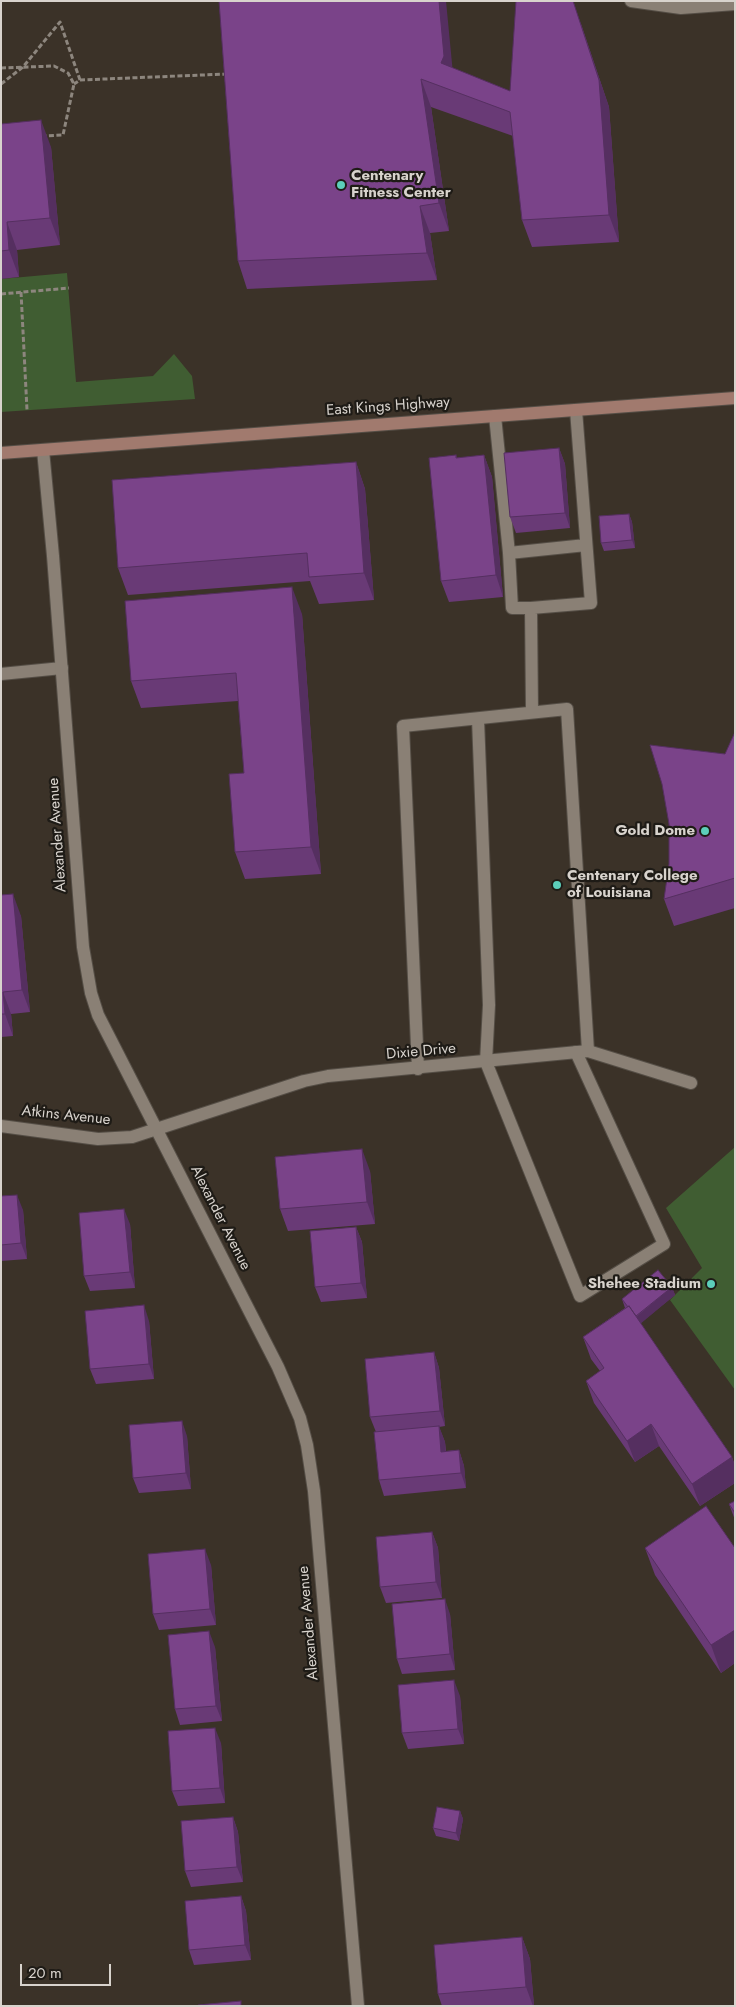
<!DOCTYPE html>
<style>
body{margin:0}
#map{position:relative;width:736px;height:2007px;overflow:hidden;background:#3b3228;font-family:Jost,sans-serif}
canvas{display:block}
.frame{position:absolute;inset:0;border:2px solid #d8d3cd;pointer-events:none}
.scale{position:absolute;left:20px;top:1964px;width:91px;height:22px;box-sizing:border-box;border:2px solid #d8d3cd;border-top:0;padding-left:6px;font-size:15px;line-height:18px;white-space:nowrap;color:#d8d3cd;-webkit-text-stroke:4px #1e1b16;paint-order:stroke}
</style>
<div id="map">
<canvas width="736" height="2007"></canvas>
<div class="frame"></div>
<div class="scale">20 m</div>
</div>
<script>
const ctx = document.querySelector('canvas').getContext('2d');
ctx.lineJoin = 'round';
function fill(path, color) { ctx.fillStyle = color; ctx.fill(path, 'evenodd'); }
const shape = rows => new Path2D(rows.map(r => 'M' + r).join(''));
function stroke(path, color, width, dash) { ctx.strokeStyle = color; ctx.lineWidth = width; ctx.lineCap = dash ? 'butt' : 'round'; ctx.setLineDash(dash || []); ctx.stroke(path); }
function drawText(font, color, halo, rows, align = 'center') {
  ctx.font = font + ' Jost,sans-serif'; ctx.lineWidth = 4.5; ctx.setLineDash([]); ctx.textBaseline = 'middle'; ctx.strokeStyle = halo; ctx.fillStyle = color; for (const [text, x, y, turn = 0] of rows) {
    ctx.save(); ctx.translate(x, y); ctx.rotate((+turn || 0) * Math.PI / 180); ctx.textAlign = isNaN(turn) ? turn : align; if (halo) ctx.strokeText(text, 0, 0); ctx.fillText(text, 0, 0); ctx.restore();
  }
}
const green = shape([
 [67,273,76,382,153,376,174,354,192,376,195,399,1,412,1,279],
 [735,1147,735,1390,670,1300,702,1268,666,1208]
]);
const path = shape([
 [1,68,54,66,68,73,74,84,63,135,44,136],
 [80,80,227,74],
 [1,84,23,67,60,22,80,80,74,84],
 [21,292,27,410],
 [1,294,69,288]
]);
const lane = shape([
 [495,416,509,553,586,545],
 [509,553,512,608,531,608],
 [1,674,62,668],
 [532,712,531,608,591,603,576,410],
 [478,719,489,1005,486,1062,580,1296,664,1244,576,1052],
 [418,1069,403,726,567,709,588,1051]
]);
const street = shape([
 [631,1,681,8,735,4],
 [43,450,53,556,83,947,91,993,98,1015,278,1367,300,1418,307,1445,314,1491,358,2006],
 [1,1126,98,1139,132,1137,304,1081,328,1076,588,1051,691,1083]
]);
const secondary = shape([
 [1,453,735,398]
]);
const wall = shape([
 [219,1,452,68,510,91,581,24,609,107,619,242,532,247,522,220,513,136,431,107,449,231,430,233,437,280,247,289,238,261],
 [1,121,2,124,51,147,60,245,17,250,19,277,1,279],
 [559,448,565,464,570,528,516,533,510,517],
 [456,455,457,458,484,455,492,477,503,597,449,602,441,581],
 [356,462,365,489,374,600,319,604,310,581,128,595,118,568],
 [629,514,632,522,635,548,604,551,601,543],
 [302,614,321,874,245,879,235,852,244,773,238,701,141,708,131,681],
 [735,732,735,908,674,926,664,899],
 [1,895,21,916,30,1012,11,1014,13,1036,1,1037],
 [370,1171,375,1224,288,1231,280,1209],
 [1,1196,23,1210,27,1259,1,1261],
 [130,1224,135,1288,90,1291,84,1276],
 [356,1227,362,1242,367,1298,321,1302,315,1287],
 [672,1287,675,1295,640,1323,732,1457,735,1466,735,1483,700,1506,659,1446,635,1462,594,1403,586,1381,600,1371,591,1359,583,1337,625,1308,622,1299],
 [149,1321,154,1379,96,1384,90,1369],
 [434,1352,439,1368,445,1426,439,1427,445,1442,446,1451,459,1450,464,1466,466,1488,384,1496,379,1480,376,1432,370,1417],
 [187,1436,191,1489,139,1493,133,1478],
 [735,1501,735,1520,729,1504],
 [432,1532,438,1548,442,1598,386,1603,380,1587],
 [645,1548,735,1548,735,1663,721,1673,655,1575],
 [211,1565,216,1625,159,1630,153,1614],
 [450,1614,455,1670,402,1674,397,1659],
 [215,1647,222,1721,180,1725,175,1709],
 [460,1696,464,1744,408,1749,402,1733],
 [221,1743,225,1803,178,1806,172,1791],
 [460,1811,463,1819,459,1841,436,1836,433,1828],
 [233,1817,238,1832,243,1882,191,1887,185,1871],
 [241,1896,246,1911,251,1960,194,1965,189,1950],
 [522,1937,530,1959,534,2006,442,2006,438,1994]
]);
const shadedWall = shape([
 [439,1,446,1,454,84,441,63],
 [573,1,609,107,619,242,609,215],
 [421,79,431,107,449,231,439,203],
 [41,120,51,147,60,245,50,218],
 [420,206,430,233,437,280,427,253],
 [7,222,17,250,19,277,9,250],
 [559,448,565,464,570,528,565,513],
 [484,455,492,477,503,597,496,575],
 [356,462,365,489,374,600,364,573],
 [629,514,632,522,635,548,632,540],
 [292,587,302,614,321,874,311,847],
 [13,894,21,916,30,1012,22,990],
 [3,992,11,1014,13,1036,5,1014],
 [362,1149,370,1171,375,1224,367,1202],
 [17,1195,23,1210,27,1259,21,1243],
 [124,1209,130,1224,135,1288,130,1272],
 [356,1227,362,1242,367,1298,361,1283],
 [672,1287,675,1295,639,1325,636,1317],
 [144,1305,149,1321,154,1379,149,1364],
 [434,1352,439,1368,445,1426,440,1411],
 [182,1421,187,1436,191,1489,186,1473],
 [651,1424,659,1446,635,1462,627,1441],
 [439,1426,445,1442,447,1467,441,1452],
 [459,1450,464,1466,466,1488,461,1473],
 [732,1457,735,1466,735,1483,700,1506,692,1484],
 [432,1532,438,1548,442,1598,436,1582],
 [205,1549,211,1565,216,1625,210,1609],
 [445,1599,450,1614,455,1670,450,1654],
 [735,1630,735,1663,721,1673,711,1645],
 [209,1631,215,1647,222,1721,216,1706],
 [454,1680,460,1696,464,1744,458,1729],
 [215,1728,221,1743,225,1803,220,1788],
 [460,1811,463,1819,459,1841,456,1833],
 [233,1817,238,1832,243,1882,237,1867],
 [241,1896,246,1911,251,1960,245,1945],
 [522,1937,530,1959,534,2006,533,2006,526,1987]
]);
const building = shape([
 [219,1,439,1,444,56,441,63,510,91,516,1,573,1,599,80,609,215,522,220,510,112,421,79,439,203,420,206,427,253,238,261,219,1],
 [41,120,50,218,7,222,9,250,1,251,1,124,41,120],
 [559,448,565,513,510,517,504,453,559,448],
 [456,455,456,458,484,455,496,575,441,581,429,458,456,455],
 [356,462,364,573,309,577,307,553,118,568,112,480,356,462],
 [629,514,632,540,601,543,599,516,629,514],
 [292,587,311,847,235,852,229,774,244,773,236,673,131,681,125,601,292,587],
 [735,732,735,878,664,899,669,864,669,824,662,784,650,745,725,754,735,732],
 [13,894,22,990,3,992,5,1014,1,1014,1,895,13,894],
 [362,1149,367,1202,280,1209,275,1157,362,1149],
 [17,1195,21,1243,1,1245,1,1196,17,1195],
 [124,1209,130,1272,84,1276,79,1213,124,1209],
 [356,1227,361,1283,315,1287,310,1231,356,1227],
 [658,1270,672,1287,636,1316,629,1306,628,1307,622,1299,658,1270],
 [144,1305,149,1364,90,1369,85,1311,144,1305],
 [629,1306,732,1457,692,1484,651,1424,627,1441,586,1381,604,1368,583,1337,629,1306],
 [434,1352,440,1411,370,1417,365,1359,434,1352],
 [182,1421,186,1473,133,1478,129,1425,182,1421],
 [439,1426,441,1452,459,1450,461,1473,379,1480,374,1432,439,1426],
 [735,1501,735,1513,729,1504,735,1501],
 [706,1506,735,1548,735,1630,711,1645,645,1548,706,1506],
 [432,1532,436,1582,380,1587,376,1537,432,1532],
 [205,1549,210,1609,153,1614,148,1554,205,1549],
 [445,1599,450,1654,397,1659,392,1604,445,1599],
 [209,1631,216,1706,175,1709,168,1635,209,1631],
 [454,1680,458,1729,402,1733,398,1685,454,1680],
 [215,1728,220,1788,172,1791,168,1731,215,1728],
 [437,1807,460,1811,456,1833,433,1828,437,1807],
 [233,1817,237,1867,185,1871,181,1821,233,1817],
 [241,1896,245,1945,189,1950,185,1901,241,1896],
 [522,1937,526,1987,438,1994,434,1945,522,1937],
 [241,2001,241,2006,198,2006,198,2005,241,2001]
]);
const markers = [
 [341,185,5,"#5cceba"],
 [705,831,5,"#5cceba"],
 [557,885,5,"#5cceba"],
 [711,1284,5,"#5cceba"]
];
const poiNames = [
 ["Centenary",351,176],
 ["Fitness Center",351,193],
 ["Gold Dome",695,831,"right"],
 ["Centenary College",567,876],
 ["of Louisiana",567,893],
 ["Shehee Stadium",701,1284,"right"]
];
const streetNames = [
 ["East Kings Highway",388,407,-4],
 ["Alexander Avenue",58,835,-94],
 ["Dixie Drive",421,1052,-5],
 ["Atkins Avenue",66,1116,6],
 ["Alexander Avenue",220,1218,63],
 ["Alexander Avenue",309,1623,-95]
];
fill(green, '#405d32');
stroke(lane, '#554e46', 14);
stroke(street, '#554e46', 14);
stroke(secondary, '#554e46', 14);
stroke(path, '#8d867e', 3, [5, 2.5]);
stroke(lane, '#8a8075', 12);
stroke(street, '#8a8075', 12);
stroke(secondary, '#a17a6e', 12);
fill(wall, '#693a76');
fill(shadedWall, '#552f60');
fill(building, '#7a4389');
stroke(building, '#552f60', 1);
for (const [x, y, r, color] of markers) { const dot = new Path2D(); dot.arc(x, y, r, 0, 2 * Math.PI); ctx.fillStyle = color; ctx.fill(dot); stroke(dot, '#1e1b16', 2); }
drawText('bold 15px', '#d8d3cd', '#1e1b16', poiNames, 'left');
drawText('15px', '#d8d3cd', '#1e1b16', streetNames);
</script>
